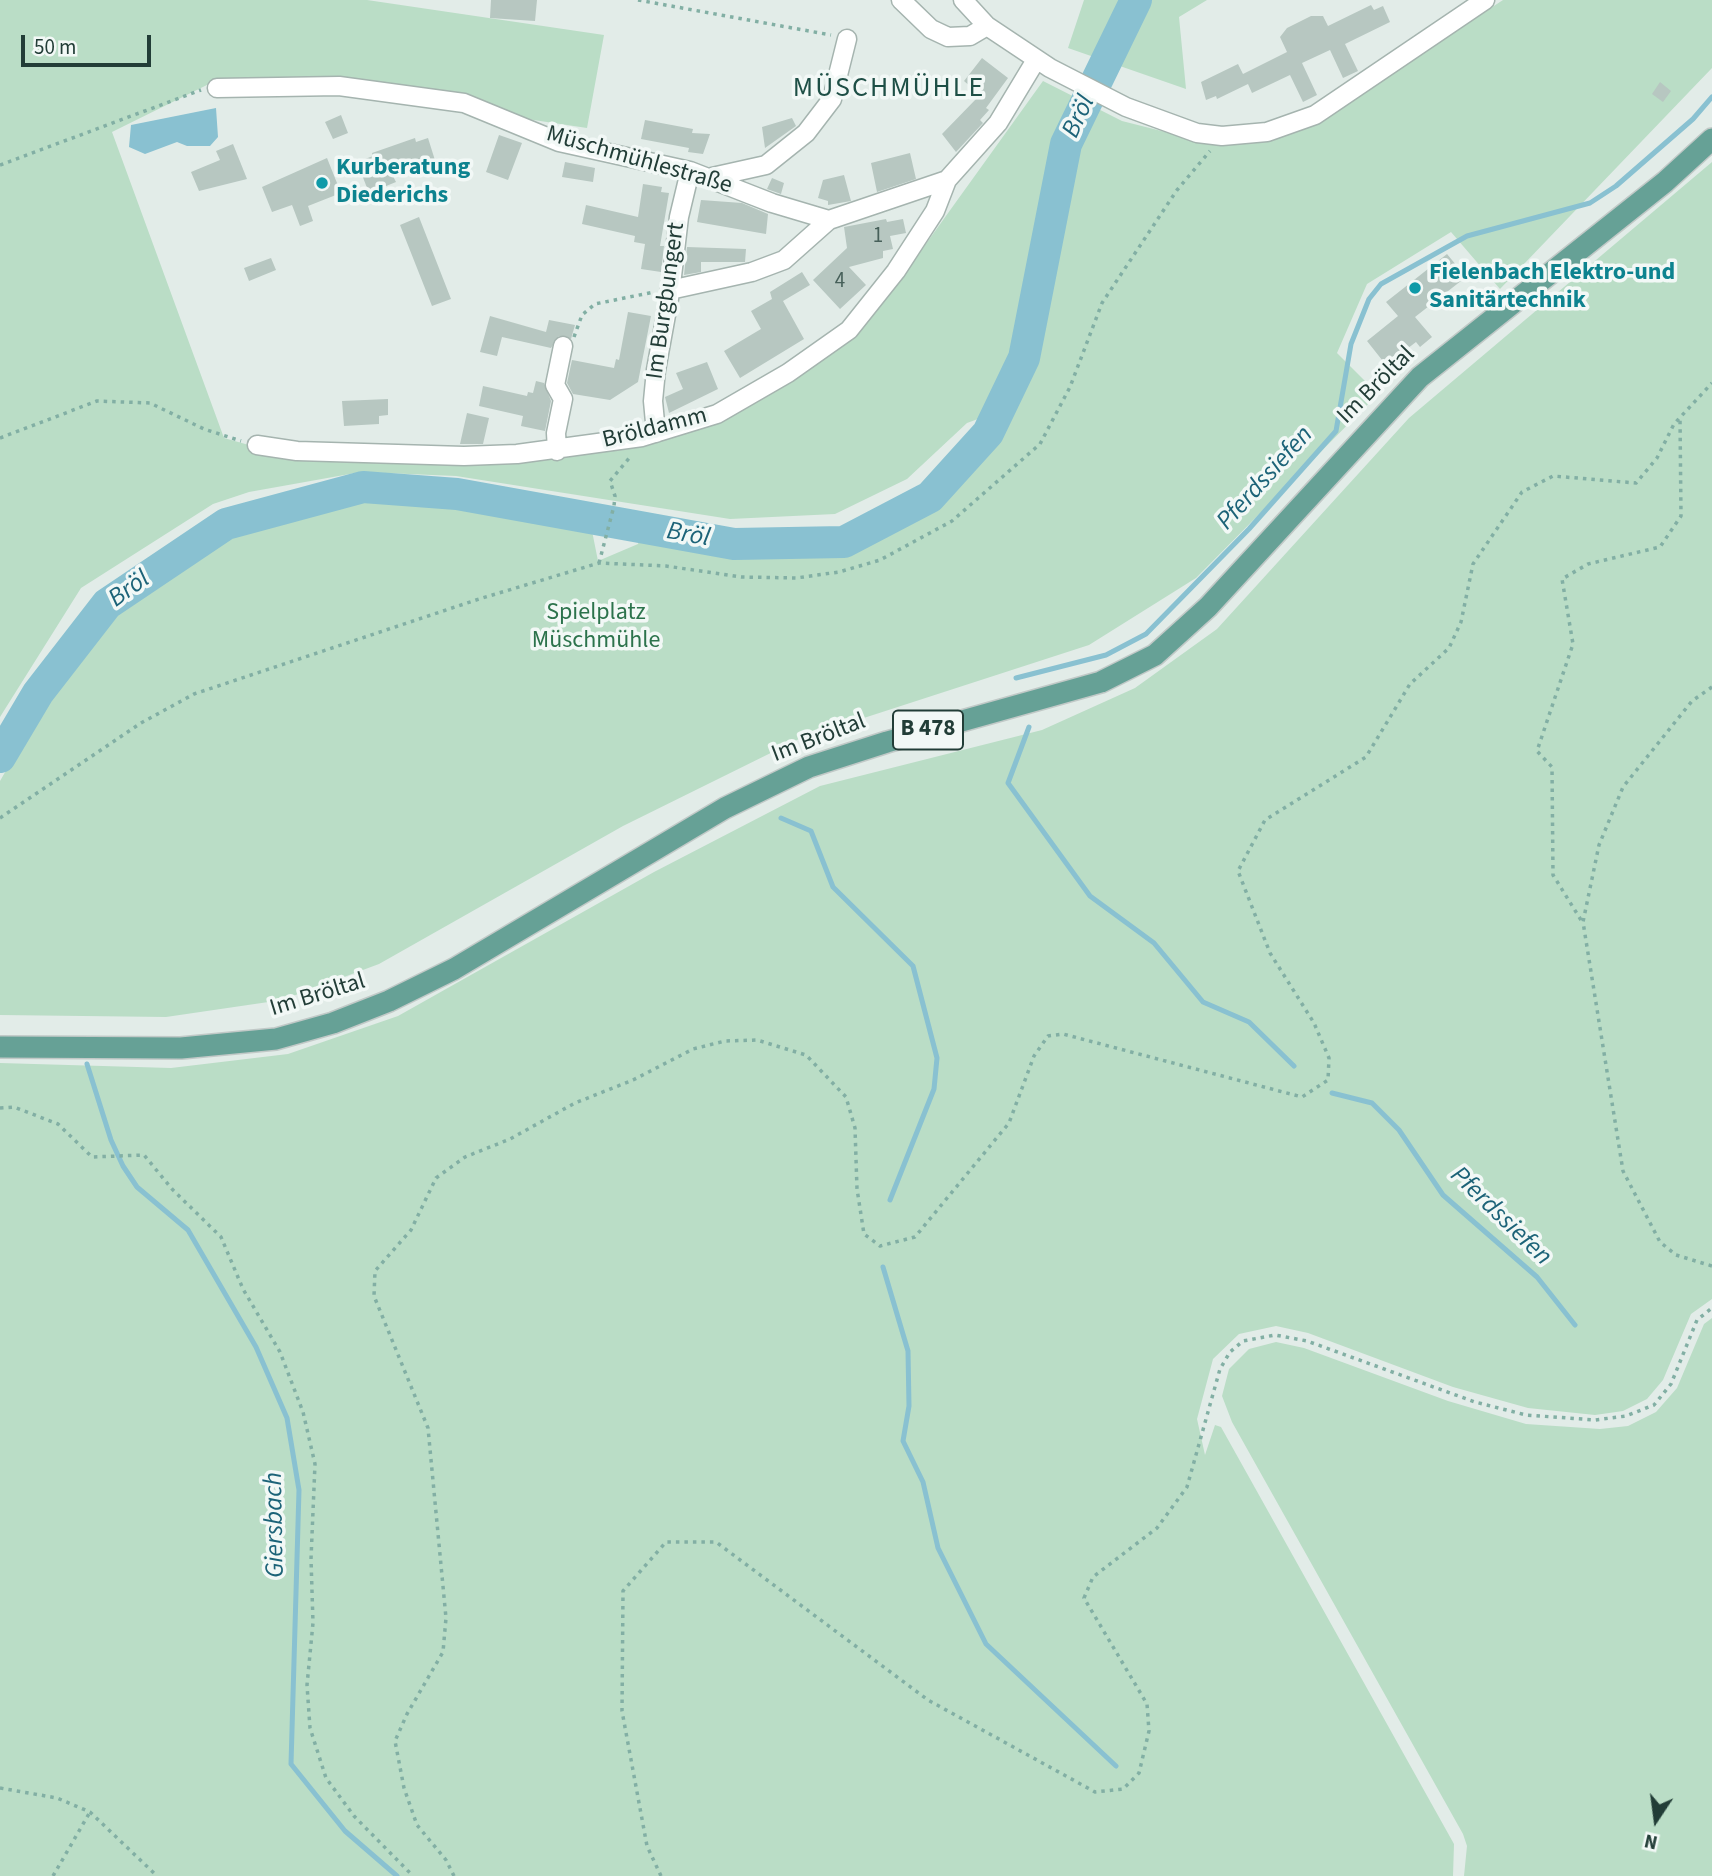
<!DOCTYPE html>
<meta charset="utf-8">
<style>
body{margin:0}
#map{position:relative;width:1712px;height:1876px;overflow:hidden;background:#e2ece8;font-family:"Source Sans 3",sans-serif}
canvas{display:block}
.north{position:absolute;left:1621px;top:1785px;width:70px;height:70px;-webkit-text-stroke:5px #f2f8f6;paint-order:stroke;rotate:193deg;font-size:19px;font-weight:700;line-height:28px;text-align:center;color:#223d37}
.north::after{content:'';display:block;margin:auto;width:24px;height:32px;background:#223d37;clip-path:polygon(50% 0,100% 100%,50% 72%,0 100%)}
.scale{position:absolute;left:21px;top:35px;width:130px;height:32px;box-sizing:border-box;border:4px solid #223d37;border-top:0;padding-left:9px;font-size:21px;line-height:24px;white-space:nowrap;color:#223d37;-webkit-text-stroke:5px #f2f8f6;paint-order:stroke}
</style>
<div id="map">
<canvas width="1712" height="1876"></canvas>
<div class="north">N</div>
<div class="scale">50 m</div>
</div>
<script>
const ctx = document.querySelector('canvas').getContext('2d');
ctx.lineJoin = 'round';
function fill(path, color) { ctx.fillStyle = color; ctx.fill(path, 'evenodd'); }
const shape = rows => new Path2D(rows.map(r => 'M' + r).join(''));
function stroke(path, color, width, dash) { ctx.strokeStyle = color; ctx.lineWidth = width; ctx.lineCap = dash ? 'butt' : 'round'; ctx.setLineDash(dash || []); ctx.stroke(path); }
function drawText(font, color, halo, rows, align = 'center') {
  ctx.font = font + ' "Source Sans 3",sans-serif'; ctx.lineWidth = 7; ctx.setLineDash([]); ctx.textBaseline = 'middle'; ctx.strokeStyle = halo; ctx.fillStyle = color; for (const [text, x, y, turn = 0] of rows) {
    ctx.save(); ctx.translate(x, y); ctx.rotate((+turn || 0) * Math.PI / 180); ctx.textAlign = isNaN(turn) ? turn : align; if (halo) ctx.strokeText(text, 0, 0); ctx.fillText(text, 0, 0); ctx.restore();
  }
}
const green = shape([
 [0,0,367,0,604,35,587,128,407,101,217,80,112,132,224,438,263,449,456,461,717,418,855,331,892,291,1043,81,1122,121,1205,142,1318,122,1503,0,1712,0,1712,68,1500,289,1451,232,1367,284,1337,353,1378,394,1196,578,1089,645,799,739,623,826,379,964,282,1000,166,1017,0,1015,0,781,50,694,114,609,225,532,362,493,458,504,591,526,598,561,638,544,640,534,729,551,845,545,935,505,995,439,1016,405,967,423,907,479,835,514,730,519,456,476,361,472,249,492,213,504,81,588,0,717],
 [1084,0,1207,0,1179,17,1186,89,1068,48],
 [1712,162,1712,1299,1691,1314,1663,1380,1647,1399,1623,1411,1595,1415,1528,1408,1453,1387,1308,1333,1276,1326,1239,1334,1213,1359,1197,1419,1205,1455,1215,1425,1221,1427,1454,1844,1453,1876,0,1876,0,1063,171,1068,288,1054,398,1016,654,872,820,786,1042,730,1135,688,1217,629,1409,418],
 [1712,1318,1712,1876,1464,1876,1467,1846,1463,1834,1232,1422,1222,1396,1229,1369,1249,1349,1276,1342,1304,1348,1448,1401,1526,1424,1600,1429,1628,1426,1656,1412,1677,1388,1704,1324]
]);
const water = shape([
 [216,108,218,137,210,146,187,146,177,142,145,154,129,147,131,125]
]);
const stream = shape([
 [1016,678,1106,655,1146,634,1249,529,1336,431,1351,344,1369,299,1381,284,1467,236,1590,203,1616,186,1693,119,1712,97],
 [1029,727,1008,783,1090,896,1154,943,1203,1002,1249,1022,1294,1066],
 [781,818,811,831,833,887,913,966,937,1058,934,1089,890,1200],
 [87,1064,111,1140,123,1166,137,1187,188,1230,256,1347,287,1418,299,1490,291,1764,345,1831,397,1876],
 [1332,1093,1372,1103,1399,1130,1443,1195,1537,1277,1575,1325],
 [883,1267,908,1351,909,1406,903,1441,923,1482,938,1548,986,1644,1116,1766]
]);
const river = shape([
 [0,757,38,693,107,604,226,524,363,487,457,494,734,544,844,542,930,497,988,433,1024,358,1066,144,1136,0]
]);
const building = shape([
 [491,0,537,0,535,21,490,18],
 [1371,5,1374,10,1383,6,1390,22,1345,44,1358,71,1343,78,1330,50,1302,63,1317,95,1303,102,1290,75,1252,93,1248,84,1217,99,1216,96,1206,100,1201,82,1238,64,1243,74,1287,52,1280,37,1287,28,1311,16,1323,16,1328,26],
 [982,58,1008,78,986,108,989,110,980,120,983,123,956,152,942,134,976,99,968,93,972,88,964,81],
 [1660,82,1671,91,1663,102,1652,94],
 [341,115,348,133,333,139,325,122],
 [792,118,796,126,765,148,762,127],
 [645,120,693,129,692,133,710,134,703,154,688,152,689,148,641,139],
 [499,135,522,143,508,180,486,172],
 [415,138,416,142,428,138,439,173,426,177,423,167,393,176,396,182,369,193,357,162,373,156,372,153],
 [233,144,247,179,199,191,191,172,220,160,216,151],
 [910,153,916,179,877,192,871,163],
 [327,158,341,193,308,206,313,221,300,226,292,205,272,212,262,187],
 [565,162,595,168,593,182,562,177],
 [844,175,851,201,828,205,828,201,818,198,823,180],
 [772,178,784,183,781,194,767,189],
 [643,184,662,187,661,192,669,193,660,246,664,246,661,272,641,269,645,244,634,242,635,236,582,224,586,205,638,217],
 [701,200,742,203,768,214,766,234,697,222],
 [419,217,451,299,432,306,400,225],
 [886,219,887,222,903,219,906,233,890,236,893,249,883,251,883,258,849,267,866,285,840,309,813,280,847,248,844,227],
 [687,247,746,249,745,262,701,262,701,272,684,275],
 [1447,254,1466,277,1415,317,1432,337,1420,347,1416,342,1386,365,1367,341,1398,316,1386,302],
 [271,258,276,270,249,281,244,268],
 [802,272,810,285,783,301,804,339,740,378,724,351,761,329,751,311,772,299,770,292],
 [628,312,651,316,638,382,610,400,573,394,567,383,572,360,614,368,616,359,619,360],
 [490,316,546,332,549,320,575,325,571,339,559,336,551,348,502,337,497,356,480,352],
 [707,362,718,389,669,413,665,397,683,389,676,373],
 [536,381,544,383,551,401,545,431,521,426,523,416,479,406,483,386,527,396,528,392,533,393],
 [388,399,388,415,379,416,379,424,344,426,342,401],
 [467,413,489,418,483,444,460,444]
]);
const path = shape([
 [638,0,831,35],
 [0,165,201,90],
 [574,337,582,315,595,304,654,292],
 [0,438,97,401,150,403,204,429,241,441],
 [599,563,614,506,615,496,610,481,630,457],
 [1712,687,1692,701,1623,787,1599,845,1583,922,1623,1171,1660,1242,1676,1255,1712,1266],
 [0,818,141,723,194,694,479,599,599,563,666,566,741,577,796,578,839,572,880,560,952,521,1040,444,1070,387,1102,303,1177,190,1210,151],
 [1581,920,1553,875,1552,767,1537,751,1573,644,1562,579,1588,564,1660,547,1681,516,1680,418],
 [0,1108,14,1107,58,1124,92,1157,144,1155,172,1189,221,1237,243,1289,280,1352,303,1412,315,1464,311,1559,313,1623,307,1685,310,1728,326,1778,354,1816,413,1876],
 [0,1788,57,1798,90,1812,157,1876],
 [53,1876,90,1812],
 [454,1876,446,1860,417,1825,404,1788,395,1741,407,1714,443,1652,446,1618,428,1428,374,1296,375,1271,411,1230,436,1178,465,1157,510,1139,575,1103,633,1080,693,1049,725,1041,757,1040,806,1055,846,1097,855,1128,857,1189,864,1234,880,1246,915,1237,1009,1123,1034,1056,1048,1036,1063,1034,1302,1097,1328,1080,1329,1058,1314,1023,1270,953,1238,871,1265,820,1366,757,1410,684,1449,648,1461,622,1473,564,1522,492,1553,476,1636,483,1657,458,1674,424,1712,383],
 [661,1876,647,1846,622,1711,623,1591,666,1542,716,1542,928,1700,1095,1792,1123,1789,1139,1773,1149,1731,1147,1704,1084,1598,1093,1577,1157,1528,1187,1487,1220,1369,1230,1352,1243,1341,1275,1335,1307,1341,1475,1402,1526,1415,1595,1420,1626,1416,1654,1405,1671,1384,1697,1320,1712,1308]
]);
const minor = shape([
 [901,0,931,29,948,37,970,36,987,26],
 [963,0,987,26,1050,68,1126,107,1197,133,1222,136,1267,132,1315,115,1485,0],
 [217,88,339,86,464,103,559,142,690,171,772,203,829,220,947,180,998,123,1036,60],
 [712,177,766,165,806,133,832,99,847,39],
 [670,290,752,272,784,260,829,220],
 [656,433,653,401,656,370,670,293,679,217,690,171],
 [257,445,297,451,464,456,517,454,642,437,717,414,788,373,849,330,896,271,935,211,947,180],
 [557,451,556,433,563,399,555,385,563,346]
]);
const major = shape([
 [0,1047,181,1048,276,1039,333,1023,389,1001,454,969,725,808,809,767,887,742,1101,682,1155,655,1208,607,1420,377,1665,182,1712,139]
]);
const markers = [
 [322,183,7,"#0f9aa8"],
 [1415,288,7,"#0f9aa8"]
];
const numberNames = [
 ["1",878,237],
 ["4",840,282]
];
const shields = [
 [928,730,70]
];
const shieldNames = [
 ["B 478",928,730]
];
const streetNames = [
 ["Müschmühlestraße",639,161,16],
 ["Im Burgbungert",667,301,-82],
 ["Im Bröltal",1377,386,-45],
 ["Bröldamm",655,429,-14],
 ["Im Bröltal",819,739,-21],
 ["Im Bröltal",318,996,-17]
];
const cultureNames = [
 ["Kurberatung",336,169],
 ["Diederichs",336,197],
 ["Fielenbach Elektro-und",1429,274],
 ["Sanitärtechnik",1429,302]
];
const parkNames = [
 ["Spielplatz",596,614],
 ["Müschmühle",596,642]
];
const waterNames = [
 ["Bröl",1080,117,-65],
 ["Pferdssiefen",1266,479,-48],
 ["Bröl",688,536,10],
 ["Bröl",130,590,-36],
 ["Pferdssiefen",1500,1217,44],
 ["Giersbach",276,1525,-91]
];
const quarterNames = [
 ["MÜSCHMÜHLE",889,90]
];
fill(green, '#baddc6');
fill(water, '#89c1d1');
stroke(stream, '#89c1d1', 5);
stroke(river, '#89c1d1', 32);
fill(building, '#b7c7c1');
stroke(minor, '#a5b4af', 21);
stroke(major, '#c1c9c7', 24);
stroke(path, '#82afa4', 3.5, [3.5, 5]);
stroke(minor, '#fff', 18);
stroke(major, '#66a196', 21);
for (const [x, y, r, color] of markers) { const dot = new Path2D(); dot.arc(x, y, r, 0, 2 * Math.PI); ctx.fillStyle = color; ctx.fill(dot); stroke(dot, '#f2f8f6', 2.5); }
drawText('21px', '#47605a', null, numberNames);
for (const [x, y, w] of shields) { const box = new Path2D(); box.roundRect(x - w / 2, y - 19.5, w, 39, 5); ctx.fillStyle = '#f2f8f6'; ctx.fill(box); stroke(box, '#223d37', 2); }
drawText('bold 23px', '#223d37', null, shieldNames);
drawText('24px', '#223d37', '#f2f8f6', streetNames);
drawText('bold 24px', '#0d838f', '#f2f8f6', cultureNames, 'left');
drawText('24px', '#2c734c', '#f2f8f6', parkNames);
drawText('italic 26px', '#1c6378', '#f2f8f6', waterNames);
ctx.letterSpacing = '2px';
drawText('28px', '#1e4f46', '#f2f8f6', quarterNames);
ctx.letterSpacing = '0px';
</script>
